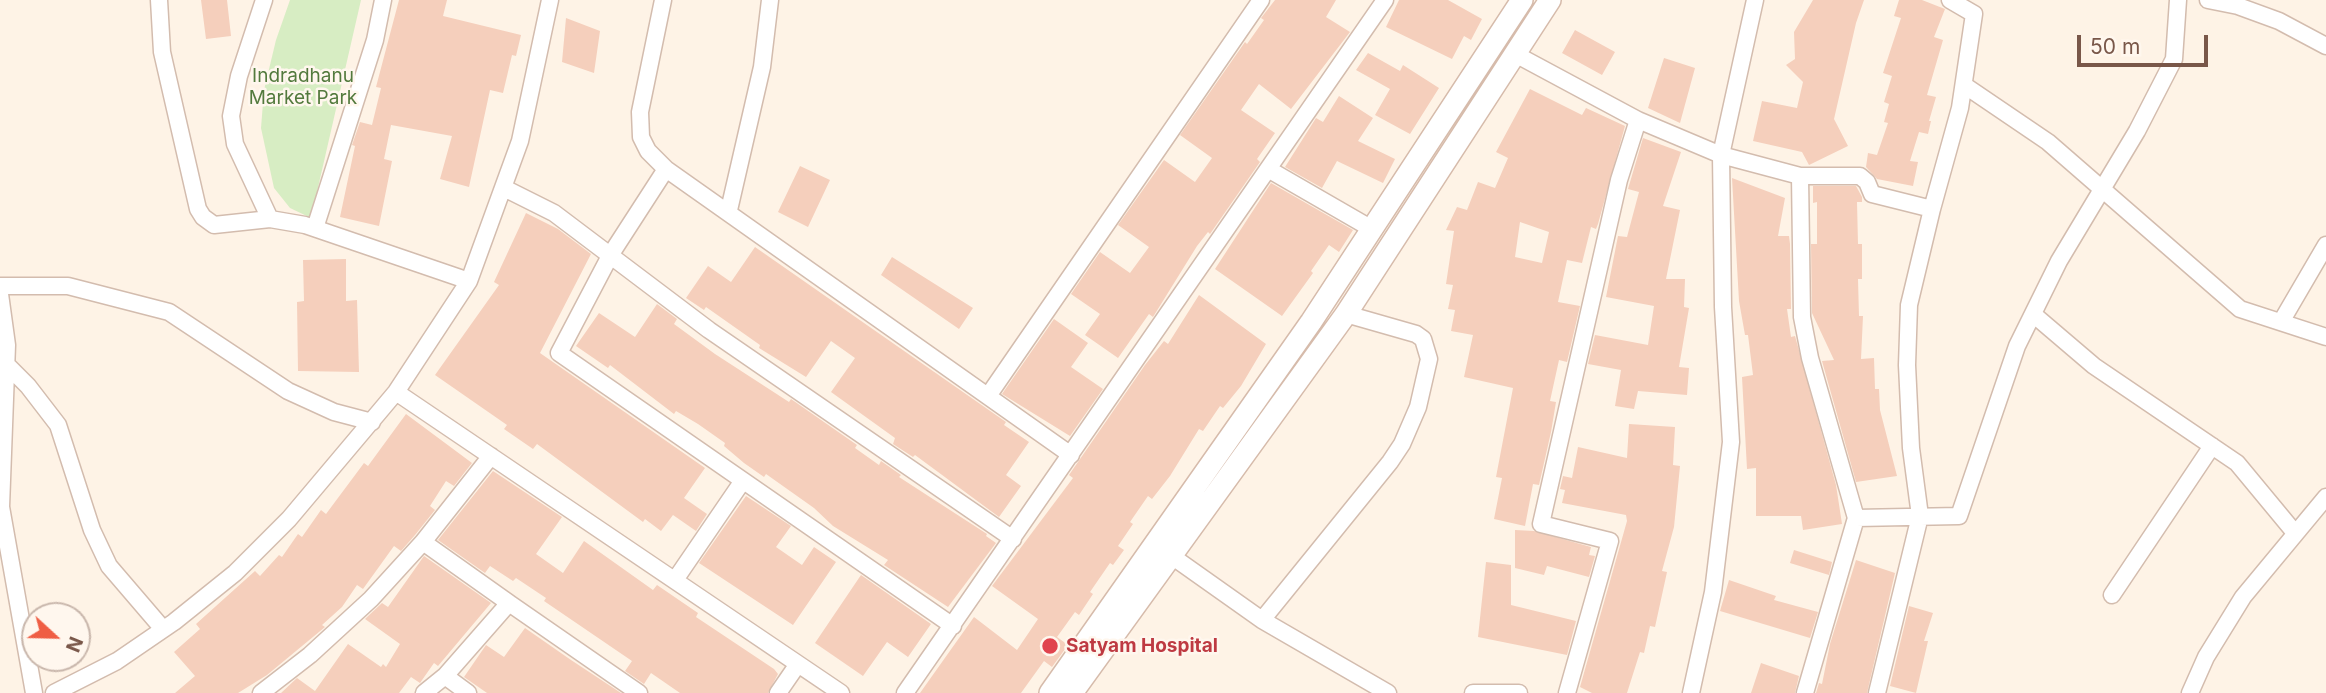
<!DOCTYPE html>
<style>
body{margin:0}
#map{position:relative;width:2326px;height:693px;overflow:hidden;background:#fef3e6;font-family:Inter,sans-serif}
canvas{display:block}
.north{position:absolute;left:21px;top:602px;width:70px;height:70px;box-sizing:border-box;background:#fff7ee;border:2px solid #c9b7ac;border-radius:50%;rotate:112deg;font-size:19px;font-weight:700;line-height:28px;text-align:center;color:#795749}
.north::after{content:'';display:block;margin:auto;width:24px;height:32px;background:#ef5e44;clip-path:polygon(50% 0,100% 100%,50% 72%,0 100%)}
.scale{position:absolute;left:2077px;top:35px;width:131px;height:32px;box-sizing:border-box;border:4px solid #795749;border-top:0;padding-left:9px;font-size:21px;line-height:24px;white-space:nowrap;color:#795749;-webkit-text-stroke:5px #fff7ee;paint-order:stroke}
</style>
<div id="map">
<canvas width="2326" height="693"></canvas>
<div class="north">N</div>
<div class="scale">50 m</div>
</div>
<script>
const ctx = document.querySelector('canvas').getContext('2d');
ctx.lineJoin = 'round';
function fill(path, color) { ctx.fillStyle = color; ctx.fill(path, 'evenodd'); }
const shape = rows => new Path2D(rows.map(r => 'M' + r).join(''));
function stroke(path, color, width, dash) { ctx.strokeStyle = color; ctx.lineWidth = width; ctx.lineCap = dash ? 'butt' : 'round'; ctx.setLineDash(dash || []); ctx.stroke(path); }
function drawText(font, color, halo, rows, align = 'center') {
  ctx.font = font + ' Inter,sans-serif'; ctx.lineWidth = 5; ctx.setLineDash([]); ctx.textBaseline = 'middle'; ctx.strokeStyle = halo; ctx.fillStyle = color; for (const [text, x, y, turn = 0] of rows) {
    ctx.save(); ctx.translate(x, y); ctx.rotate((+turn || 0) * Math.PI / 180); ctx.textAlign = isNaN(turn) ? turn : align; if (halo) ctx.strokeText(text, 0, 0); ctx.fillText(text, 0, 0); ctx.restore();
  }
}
const green = shape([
 [290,0,361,0,311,218,290,208,274,188,261,128,264,90,276,40]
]);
const building = shape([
 [201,0,227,0,231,36,206,39],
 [399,0,447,0,443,16,521,35,516,56,512,55,503,93,490,90,469,187,440,179,452,136,391,125,384,159,392,161,379,226,340,217,355,146,352,145,360,122,372,125,381,88,376,87],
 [1275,0,1336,0,1326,17,1350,32,1291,109,1259,84,1241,110,1275,133,1257,159,1260,162,1210,234,1208,232,1197,246,1153,317,1149,314,1118,358,1085,335,1100,314,1071,294,1100,252,1130,273,1149,247,1118,225,1164,160,1195,182,1212,158,1180,135,1245,42,1247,44,1264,20,1261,18],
 [1399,0,1448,0,1482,19,1471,40,1464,36,1452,59,1386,27],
 [1813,0,1864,0,1856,23,1834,119,1848,146,1809,165,1802,152,1753,141,1762,101,1797,108,1803,82,1786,65,1795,59,1794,32],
 [1899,0,1922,0,1945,9,1934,37,1943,40,1927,95,1936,97,1929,121,1931,121,1928,134,1919,132,1910,161,1918,162,1913,186,1877,179,1866,167,1868,153,1877,155,1888,123,1884,122,1889,104,1884,102,1892,76,1883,73,1901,18,1894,16],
 [566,18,600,31,594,73,562,62],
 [1575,30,1615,52,1602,75,1562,53],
 [1368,53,1400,71,1403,65,1439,88,1410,134,1375,115,1390,89,1356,70],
 [1664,58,1695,68,1680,123,1648,108],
 [1530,89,1582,115,1586,108,1625,126,1598,224,1596,229,1591,227,1582,263,1567,260,1558,302,1580,306,1567,362,1559,360,1550,401,1556,402,1551,432,1539,485,1533,484,1525,526,1494,519,1502,478,1496,477,1513,388,1464,377,1473,335,1451,331,1455,310,1448,309,1453,285,1446,284,1454,231,1446,230,1457,207,1467,210,1478,182,1495,188,1508,158,1496,152],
 [1520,222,1549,232,1542,263,1515,257],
 [1339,96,1373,118,1358,141,1395,159,1383,183,1337,161,1322,188,1285,167,1316,118,1323,122],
 [1643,138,1681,152,1663,206,1680,210,1666,279,1685,279,1684,307,1689,308,1679,367,1689,368,1687,395,1638,391,1634,409,1615,406,1621,370,1588,364,1595,335,1648,345,1654,306,1606,297,1618,236,1627,237,1639,192,1628,189],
 [800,166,830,180,808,227,778,212],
 [1732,178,1785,198,1778,236,1789,236,1790,244,1791,309,1787,309,1791,337,1795,336,1836,485,1842,524,1803,530,1801,516,1756,516,1756,468,1747,469,1742,377,1753,375,1748,335,1745,335,1739,301],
 [1271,183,1353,230,1339,252,1329,245,1311,271,1313,273,1282,316,1215,269],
 [1813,186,1856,186,1862,197,1862,202,1857,202,1858,244,1862,244,1862,279,1858,279,1859,316,1863,316,1861,359,1874,358,1875,389,1879,389,1880,410,1897,476,1856,482,1822,361,1834,360,1812,313,1811,244,1817,244,1817,202,1813,203],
 [526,213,558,229,591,254,540,353,705,468,684,498,707,514,696,531,673,515,661,531,645,519,643,522,537,444,533,449,504,429,507,425,435,375,499,285,494,282],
 [755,247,1006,422,1004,425,1029,442,1006,475,1021,486,999,517,915,455,913,457,893,444,895,438,831,392,855,358,831,341,806,377,759,348,760,345,706,307,704,310,686,298,708,266,731,282],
 [892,257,973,308,959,329,881,275],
 [346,259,346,301,357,300,359,372,298,371,297,302,304,301,303,260],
 [1199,295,1266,344,1241,386,1223,408,1220,406,1203,431,1199,429,1170,476,1152,499,1148,496,1130,522,1133,524,1118,546,1124,550,1113,565,1110,563,1090,592,1093,594,1079,615,1075,612,1057,637,1068,645,1052,667,1044,661,1021,693,920,693,974,617,1017,650,1038,619,992,586,1073,478,1069,475,1145,365,1164,341,1168,344],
 [657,304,677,319,674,324,715,354,789,402,791,399,857,445,855,448,879,465,881,461,901,475,899,477,987,534,986,536,996,543,948,607,884,565,888,560,833,526,814,508,766,474,764,477,744,463,724,446,725,443,698,424,676,411,674,414,610,365,608,368,576,346,599,313,635,337],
 [1054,319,1088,343,1071,367,1103,389,1070,436,1002,394],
 [406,414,472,463,454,486,446,481,430,506,435,510,415,535,401,551,394,546,363,589,357,585,342,607,322,625,325,627,267,675,238,693,175,693,195,676,174,652,200,629,196,624,255,571,260,576,279,555,282,557,298,534,302,537,321,510,326,514,364,463,368,466],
 [1629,424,1675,427,1673,465,1680,466,1674,527,1662,571,1667,572,1655,627,1650,626,1644,653,1640,652,1627,693,1592,693,1580,687,1627,521,1626,515,1562,503,1565,490,1560,489,1563,476,1572,478,1578,447,1627,458],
 [493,471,562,517,536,554,563,573,584,541,653,590,657,585,698,613,696,617,774,669,778,674,768,693,680,693,651,673,644,684,625,671,632,661,544,601,546,598,516,578,513,581,490,566,485,573,438,540],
 [746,496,791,526,776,547,802,565,814,547,836,562,793,625,699,563],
 [1515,530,1534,531,1591,547,1589,555,1595,556,1589,577,1547,566,1544,575,1515,568],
 [1794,550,1832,562,1829,575,1790,563],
 [424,556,491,603,438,666,434,663,420,683,411,677,399,693,281,693,297,678,315,691,348,644,381,667,383,664,386,667,400,644,365,619,382,603,388,607],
 [1856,560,1895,573,1867,693,1816,693,1819,683,1822,684,1830,644],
 [1486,562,1511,565,1511,605,1576,621,1567,655,1478,637],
 [861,575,931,624,908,657,887,642,863,676,815,643],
 [1729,580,1776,596,1774,600,1818,612,1810,638,1720,611],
 [1909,606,1933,613,1924,641,1928,641,1916,693,1890,686],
 [525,628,571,660,621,693,487,693,464,677,486,645,504,657],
 [1761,663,1799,676,1795,693,1751,693]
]);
const street = shape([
 [159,0,162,52,198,209,203,217,214,225,270,219,305,225,469,281],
 [264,0,239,76,231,116,235,144,270,219],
 [663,0,640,112,641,137,648,151,666,169,1071,455],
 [1755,0,1721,155,1800,176,1860,176,1867,182,1872,194,1932,209,1960,108,1974,14,1950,0],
 [2208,0,2238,6,2279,21,2326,46],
 [1515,54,1638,120,1619,180,1541,524,1610,541,1567,693],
 [1964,85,2048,142,2240,309,2326,337],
 [1638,120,1721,155,1723,307,1731,442,1713,592,1691,693],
 [666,169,611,254,559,353,953,626],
 [1268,169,1372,229],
 [1800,176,1802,317,1810,358,1856,518,1805,693],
 [504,188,554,213,709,330,1013,539],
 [729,210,762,67,770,0],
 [315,228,375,40,383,0],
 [0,286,68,286,169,312,288,391,334,412,372,422],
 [0,294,7,345,1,507,34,693],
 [2033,314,2094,366,2237,463,2295,533],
 [2281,322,2326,245],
 [6,364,28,386,58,425,92,530,109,566,163,629],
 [396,392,841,693],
 [988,396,1261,0],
 [1856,518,1959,516,2017,346,2059,261,2137,131,2174,59,2178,0],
 [1173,557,1262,620,1388,693],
 [675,580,742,482],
 [2112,595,2212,446],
 [509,603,639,693],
 [1262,620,1390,462,1402,444,1418,407,1429,359,1423,339,1416,334,1346,314],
 [445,676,509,603,423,542,491,456],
 [54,693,117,661,174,622,235,573,289,519,396,392,469,281,520,141,550,0],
 [261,693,310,655,371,599,423,542],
 [424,693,445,676,468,693],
 [778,693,798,664],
 [905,693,1385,0],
 [1473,693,1519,693],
 [1877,693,1920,516,1911,448,1907,365,1909,305,1932,209],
 [2190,693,2206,657,2243,597,2326,497]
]);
const secondary = shape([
 [1050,693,1311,322,1522,0],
 [1072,693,1346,314,1550,0]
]);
const markers = [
 [1050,646,9,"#e0444e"]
];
const parkNames = [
 ["Indradhanu",303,76],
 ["Market Park",303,98]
];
const healthNames = [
 ["Satyam Hospital",1066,646]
];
fill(green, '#d7edc3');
fill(building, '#f5cfbc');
stroke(street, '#d3bcae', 19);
stroke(secondary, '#d6bbab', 24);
stroke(street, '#fff', 16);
stroke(secondary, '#fff', 21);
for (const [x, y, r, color] of markers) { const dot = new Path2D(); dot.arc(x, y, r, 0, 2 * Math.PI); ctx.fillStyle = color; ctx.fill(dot); stroke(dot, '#fff7ee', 2.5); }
drawText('19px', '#537a3d', '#fff7ee', parkNames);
drawText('bold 19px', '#be3a42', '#fff7ee', healthNames, 'left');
</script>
